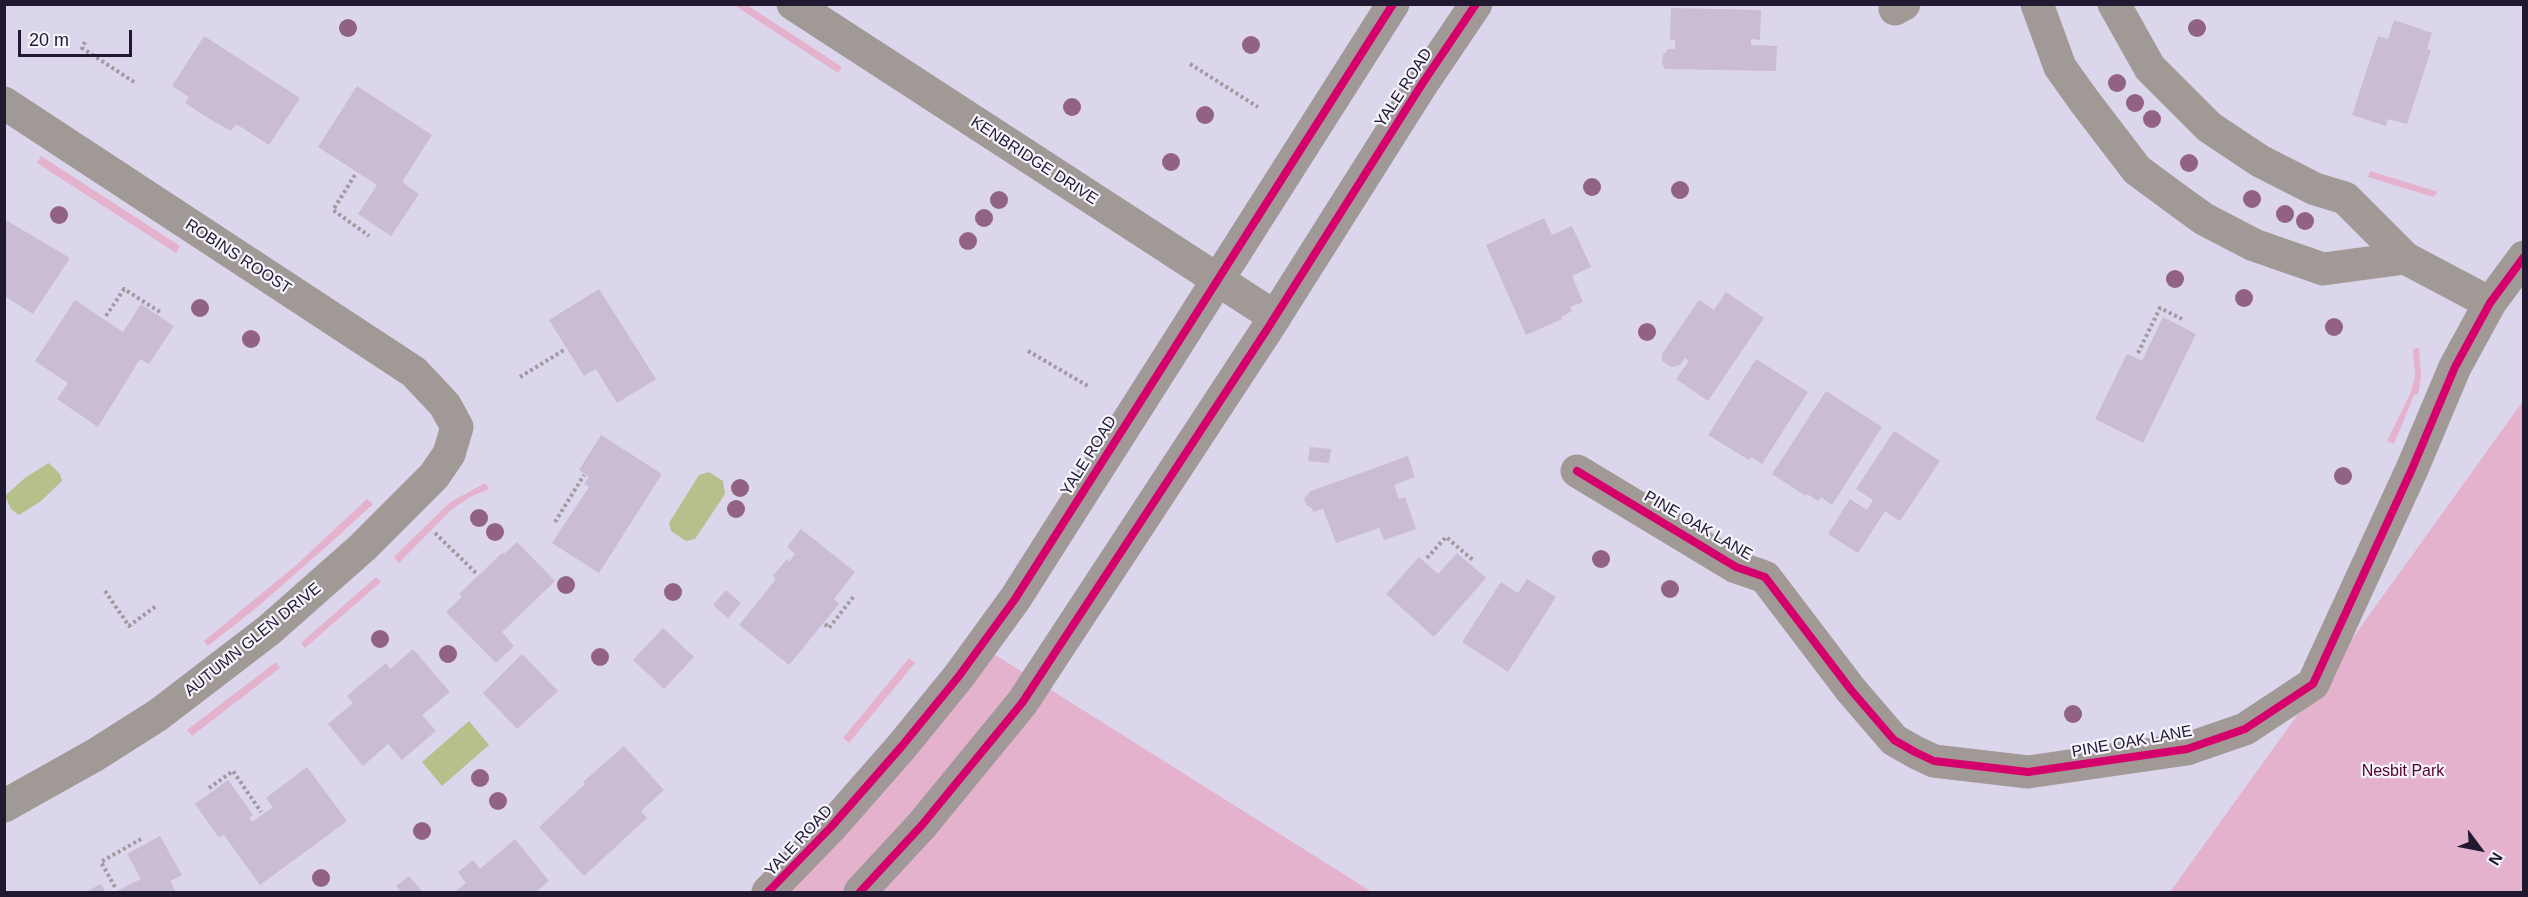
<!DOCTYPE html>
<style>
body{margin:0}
#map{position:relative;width:2528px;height:897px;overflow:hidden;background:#dcd6ec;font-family:Arial,sans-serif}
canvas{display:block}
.frame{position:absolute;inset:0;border:6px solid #211832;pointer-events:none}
.north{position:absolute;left:2450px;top:819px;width:60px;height:60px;-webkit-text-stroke:4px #f5f3fb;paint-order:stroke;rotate:122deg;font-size:16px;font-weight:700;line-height:24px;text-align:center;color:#211832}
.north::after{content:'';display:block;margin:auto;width:21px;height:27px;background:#211832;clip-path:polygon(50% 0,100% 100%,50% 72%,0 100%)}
.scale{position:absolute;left:18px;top:30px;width:114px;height:27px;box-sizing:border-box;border:3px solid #211832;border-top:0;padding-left:8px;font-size:18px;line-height:21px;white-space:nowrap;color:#211832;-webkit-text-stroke:4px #f5f3fb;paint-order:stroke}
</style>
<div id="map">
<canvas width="2528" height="897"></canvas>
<div class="frame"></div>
<div class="north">N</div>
<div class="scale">20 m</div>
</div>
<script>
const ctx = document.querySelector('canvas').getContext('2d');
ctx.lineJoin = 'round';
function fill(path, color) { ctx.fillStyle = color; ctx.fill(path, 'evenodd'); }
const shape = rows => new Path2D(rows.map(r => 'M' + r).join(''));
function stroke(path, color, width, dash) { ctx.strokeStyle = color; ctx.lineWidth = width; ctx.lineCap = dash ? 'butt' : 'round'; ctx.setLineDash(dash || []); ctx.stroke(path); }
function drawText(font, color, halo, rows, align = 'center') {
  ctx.font = font + ' Arial,sans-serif'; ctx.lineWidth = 4.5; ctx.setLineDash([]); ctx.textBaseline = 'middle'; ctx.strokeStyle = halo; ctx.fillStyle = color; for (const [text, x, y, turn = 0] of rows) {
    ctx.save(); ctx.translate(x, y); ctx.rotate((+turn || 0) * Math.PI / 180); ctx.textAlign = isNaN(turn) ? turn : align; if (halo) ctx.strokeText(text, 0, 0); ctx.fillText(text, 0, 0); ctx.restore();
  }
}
const green = shape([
 [734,5,747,5,842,67,838,73],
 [41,156,180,246,176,253,37,163],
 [2370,171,2438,192,2433,197,2368,177],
 [2419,348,2421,377,2418,394,2414,395,2394,444,2387,441,2411,392,2415,376,2413,349],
 [2523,401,2523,892,2170,892],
 [485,483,489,489,470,497,451,510,399,563,394,557,449,503],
 [367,499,373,504,336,538,261,604,208,646,204,641,294,567],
 [376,577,381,582,305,648,301,643],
 [970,639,1372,892,749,892,809,835],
 [909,658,915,663,849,743,843,738],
 [276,662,280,668,192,736,187,730]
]);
const water = shape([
 [49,463,60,474,62,481,41,501,19,515,11,509,5,496,26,477],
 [709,472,723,481,725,494,695,539,686,541,671,531,669,523,699,475],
 [469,721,489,745,442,786,422,762]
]);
const building = shape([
 [1671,8,1761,10,1760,40,1751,39,1751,45,1777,46,1776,71,1665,69,1662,63,1663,55,1668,49,1675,49,1675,40,1670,40],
 [2394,20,2432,33,2427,49,2431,50,2407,124,2388,119,2386,126,2352,115,2378,36,2388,39],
 [204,36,300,98,269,145,236,124,231,131,208,118,185,103,189,97,172,86],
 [357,86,432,135,402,182,419,194,391,236,358,214,377,185,318,147],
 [1544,218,1552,235,1572,226,1591,267,1572,276,1583,302,1570,307,1572,311,1561,317,1562,319,1526,335,1486,245],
 [4,219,70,258,33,314,4,296],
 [599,289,656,379,617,403,596,369,584,376,549,320],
 [1726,292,1764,318,1708,401,1676,379,1689,361,1685,358,1680,365,1671,367,1662,361,1662,354,1699,300,1714,310],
 [75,300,123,332,141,304,174,326,149,364,140,359,98,427,57,399,68,383,35,361],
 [2163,317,2196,334,2143,443,2095,419,2127,354,2142,361],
 [1756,359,1808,392,1762,464,1752,457,1749,460,1708,435],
 [1826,391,1882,427,1832,505,1821,497,1818,501,1807,494,1806,496,1772,474],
 [1894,431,1940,461,1900,521,1885,511,1858,553,1828,534,1850,499,1867,510,1873,500,1856,489],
 [601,435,662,474,599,573,552,543,589,487,584,484,589,477,579,470],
 [1310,447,1331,449,1329,463,1308,461],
 [1408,456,1415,477,1394,485,1399,499,1405,497,1416,529,1384,540,1379,528,1336,543,1323,509,1313,512,1312,508,1306,505,1304,498,1311,491],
 [801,529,855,572,834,599,839,604,789,665,739,625,776,579,773,576,787,559,789,562,795,554,787,547],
 [517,542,555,581,502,632,514,646,496,663,446,612,462,597,459,594,502,553,504,554],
 [1457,553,1486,578,1434,637,1386,594,1419,557,1438,574],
 [1527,579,1556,597,1508,672,1462,642,1501,582,1518,593],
 [726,590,741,603,728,618,713,605],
 [663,628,694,657,664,689,633,660],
 [413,649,450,692,422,715,436,731,402,760,388,744,363,766,328,724,353,703,347,696,386,663,390,669],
 [522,654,558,691,517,729,483,693],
 [624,746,664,790,641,811,647,818,584,876,539,827,585,784,583,782],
 [307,767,347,821,260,885,224,835,219,838,195,804,228,780,253,815,249,818,252,822,273,807,266,798],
 [160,836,182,875,170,881,176,892,115,892,141,879,127,854],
 [515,839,549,881,536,892,454,892,466,883,458,872,473,860,480,869],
 [409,876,422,891,401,892,396,886],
 [101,884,105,892,86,892]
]);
const path = shape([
 [85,42,82,48,134,82],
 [1190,64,1258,107],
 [355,175,333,210,369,236],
 [106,316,124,289,160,312],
 [1028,351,1088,386],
 [2138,353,2160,308,2182,319],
 [520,377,564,350],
 [555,522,584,475],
 [435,533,476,573],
 [1427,558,1446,537,1474,561],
 [105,591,129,626,156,606],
 [825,624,829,628,854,596],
 [209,788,233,771,261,812],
 [115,887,101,862,141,839]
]);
const minor = shape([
 [793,4,1275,317],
 [2037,4,2060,67,2085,102,2137,170,2179,201,2204,219,2254,245,2323,269,2405,258],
 [2114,4,2150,68,2209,127,2260,161,2315,189,2345,198,2405,258,2490,303],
 [1895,9,1904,4],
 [4,103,414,372,445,405,457,427,449,454,434,476,363,547,269,630,158,715,95,755,4,806],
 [1577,471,1736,567,1765,577,1851,690,1894,740,1915,752,1934,761,2028,772,2187,749,2245,729,2313,684,2412,469,2455,367,2490,303,2524,257]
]);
const secondary = shape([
 [768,892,831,827,902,746,959,676,1015,599,1393,4],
 [860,892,922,825,1022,703,1266,331,1422,84,1476,4]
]);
const cycleway = shape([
 [1577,471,1736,567,1765,577,1851,690,1894,740,1915,752,1934,761,2028,772,2187,749,2245,729,2313,684,2412,469,2455,367,2490,303,2524,257],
 [768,892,831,827,902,746,959,676,1015,599,1393,4],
 [860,892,922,825,1022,703,1266,331,1422,84,1476,4]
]);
const trees = [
 [348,28],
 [2197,28],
 [1251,45],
 [2117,83],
 [2135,103],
 [1072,107],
 [1205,115],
 [2152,119],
 [1171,162],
 [2189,163],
 [1592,187],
 [1680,190],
 [2252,199],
 [999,200],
 [2285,214],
 [59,215],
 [984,218],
 [2305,221],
 [968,241],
 [2175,279],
 [2244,298],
 [200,308],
 [2334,327],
 [1647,332],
 [251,339],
 [2343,476],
 [740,488],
 [736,509],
 [479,518],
 [495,532],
 [1601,559],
 [566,585],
 [1670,589],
 [673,592],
 [380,639],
 [448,654],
 [600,657],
 [2073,714],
 [480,778],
 [498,801],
 [422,831],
 [321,878]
];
const streetNames = [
 ["YALE ROAD",1404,88,-57],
 ["KENBRIDGE DRIVE",1034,161,33],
 ["ROBINS ROOST",238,257,33],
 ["YALE ROAD",1089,456,-58],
 ["PINE OAK LANE",1698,526,30],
 ["AUTUMN GLEN DRIVE",253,640,-39],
 ["PINE OAK LANE",2132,742,-10],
 ["YALE ROAD",799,841,-47]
];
const parkNames = [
 ["Nesbit Park",2403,772]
];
fill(green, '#e4b2cc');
fill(water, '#b6c08a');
fill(building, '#c9bcd4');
stroke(path, '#a09a9e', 4, [3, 3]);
stroke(minor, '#a19996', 33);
stroke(secondary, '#a19898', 33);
stroke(cycleway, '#d6006c', 8);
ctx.fillStyle = '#926282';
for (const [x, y] of trees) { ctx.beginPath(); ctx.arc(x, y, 9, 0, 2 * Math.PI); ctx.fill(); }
drawText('16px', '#211832', '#f5f3fb', streetNames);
drawText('16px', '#56032c', '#f5f3fb', parkNames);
</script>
